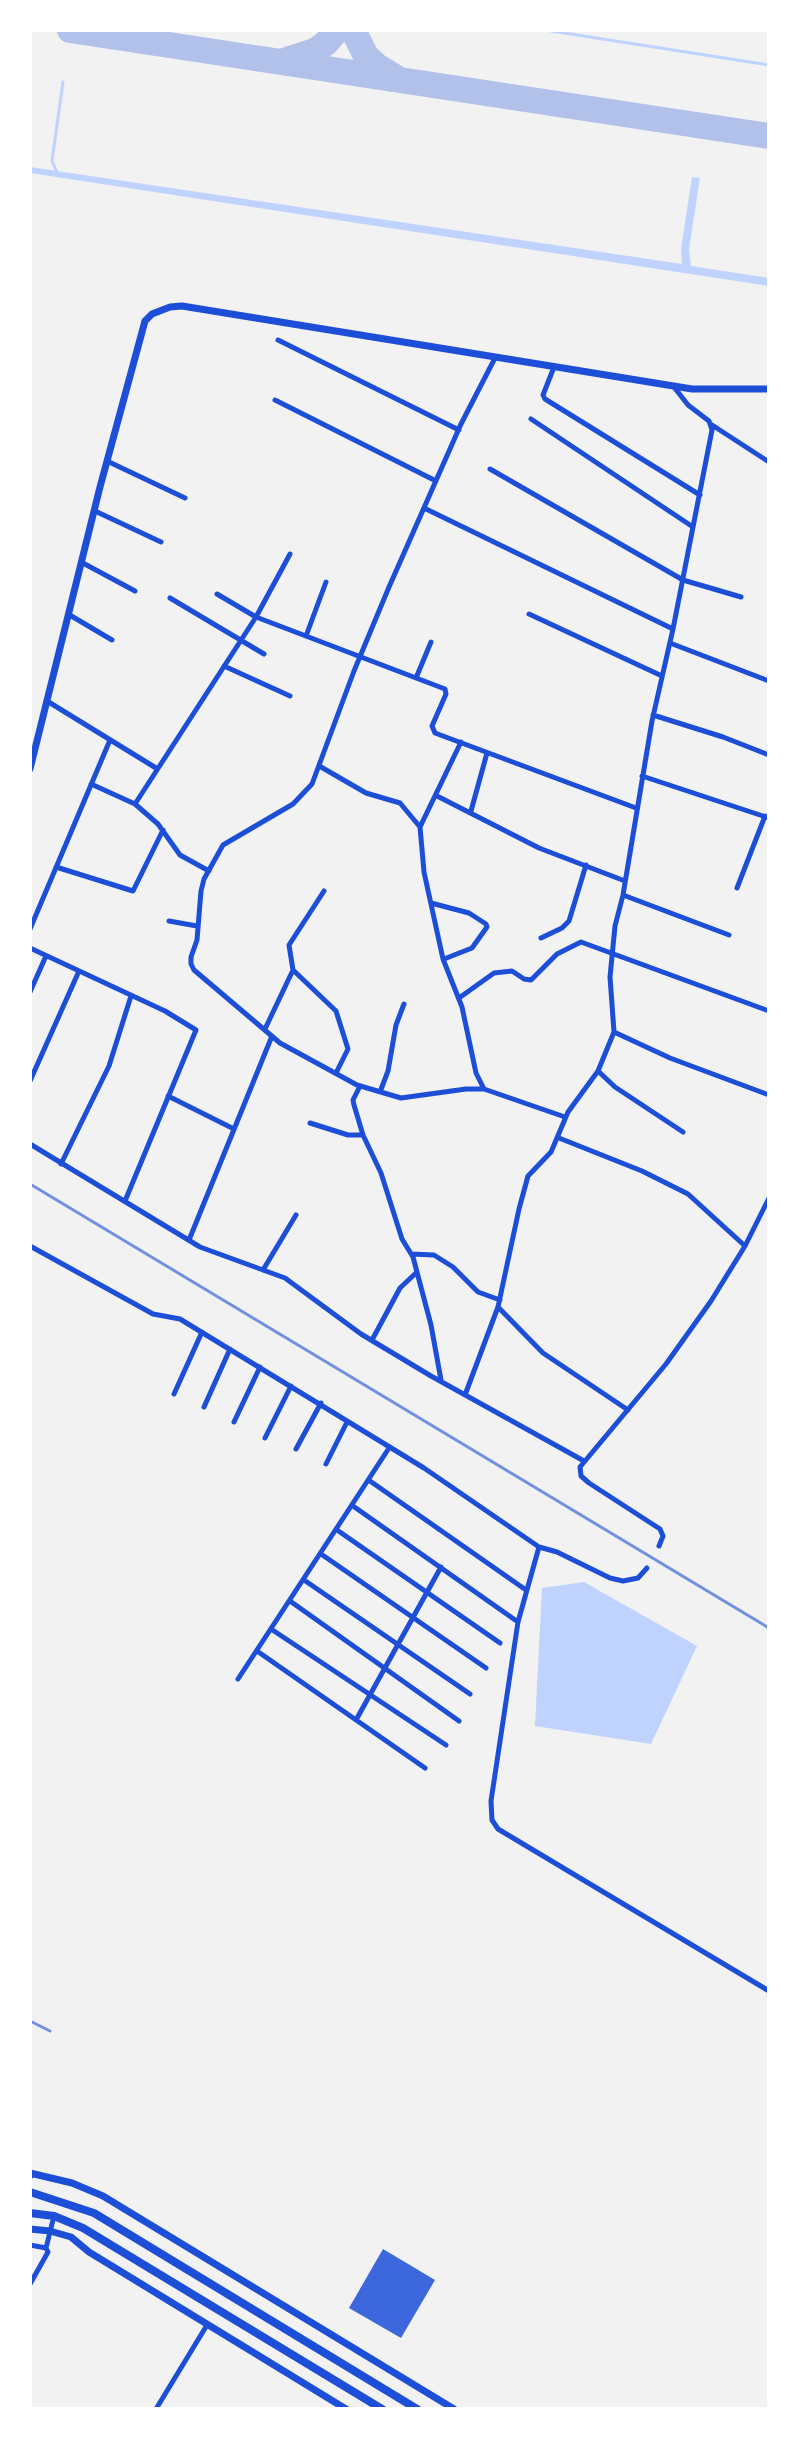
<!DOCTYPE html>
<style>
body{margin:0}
#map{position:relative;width:799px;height:2439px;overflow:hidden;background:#f2f2f2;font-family:Raleway,sans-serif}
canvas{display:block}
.frame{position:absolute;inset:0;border:32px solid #fff;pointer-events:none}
</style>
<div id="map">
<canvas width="799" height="2439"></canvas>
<div class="frame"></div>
</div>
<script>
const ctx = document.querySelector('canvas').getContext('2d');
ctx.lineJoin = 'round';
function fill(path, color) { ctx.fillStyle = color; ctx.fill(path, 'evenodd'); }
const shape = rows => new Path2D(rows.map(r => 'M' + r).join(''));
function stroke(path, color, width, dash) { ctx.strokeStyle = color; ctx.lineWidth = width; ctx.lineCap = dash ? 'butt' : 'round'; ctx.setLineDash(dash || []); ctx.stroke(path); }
const water = shape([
 [30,167,682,264,681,249,692,177,700,178,689,249,691,266,769,278,769,286,30,173],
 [584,1582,697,1646,651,1744,535,1726,542,1588]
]);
const stream = shape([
 [545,30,769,65],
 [57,172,52,161,63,82]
]);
const taxiway = shape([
 [70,30,769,136],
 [353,30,366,56,377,66,395,77],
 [287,60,315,51,326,43,337,30]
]);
const building = shape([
 [383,2249,435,2280,401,2338,349,2308]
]);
const minor = shape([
 [278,340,459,430],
 [495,358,461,424,389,587,354,671,312,784,293,804,223,845,204,879,201,891,197,940,191,957,191,964,194,970,280,1043,357,1085,401,1098,466,1089,484,1089,565,1117],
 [554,367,543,395,545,399,700,495],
 [275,400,436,481],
 [531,419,693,527],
 [712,425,769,462],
 [107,461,185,498],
 [490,469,683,580,741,597],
 [424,508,673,629],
 [95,511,161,542],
 [81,562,135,591],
 [217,594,256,617,445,689,446,694,432,726,435,733,636,808],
 [170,598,264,654],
 [68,614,112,640],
 [529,614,662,676],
 [306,636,326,582],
 [670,643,769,681],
 [224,666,290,696],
 [416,678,431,642],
 [47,701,156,768],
 [653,715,723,737,769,755],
 [321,767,366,793,400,803,420,827,424,872,443,959,462,1007,476,1073,484,1089],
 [642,776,769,818],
 [91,784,135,804,158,824,180,855,209,871],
 [437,796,539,848,625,881],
 [135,804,256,617,290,554],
 [471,811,487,753],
 [420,827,461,742],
 [56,867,133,891,163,830],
 [737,888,765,816],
 [623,895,729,935],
 [431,903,469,913,486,924,487,927,472,948,444,959],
 [169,921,197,926],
 [30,929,110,740],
 [541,938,562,928,569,921,586,865],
 [30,948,165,1011,196,1030,125,1201],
 [293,970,336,1011,348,1049,336,1073],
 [30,992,46,956],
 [459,998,494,973,512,971,524,979,531,980,557,954,581,942,769,1011],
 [265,1029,293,970,289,945,324,891],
 [614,1032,670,1058,769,1095],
 [598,1071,615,1087,683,1132],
 [30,1081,79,971],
 [360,1086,353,1100,354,1105,363,1135,381,1173,402,1239,413,1257,431,1325,441,1380],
 [380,1092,388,1071,396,1025,404,1004],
 [168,1096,234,1129],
 [310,1123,348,1135,363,1135],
 [559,1138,642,1171,688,1194,745,1246],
 [30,1144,200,1247,285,1278,361,1334,431,1376,584,1461],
 [61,1164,109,1066,131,996],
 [189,1240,272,1036],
 [30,1246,153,1314,180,1319,424,1468,539,1547],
 [412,1254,434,1255,453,1267,478,1292,500,1300],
 [263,1270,296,1215],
 [498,1307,543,1353,628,1410],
 [372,1340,400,1288,417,1272],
 [174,1394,202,1332],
 [465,1395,498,1307,519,1209,528,1176,551,1152,568,1112,598,1071,614,1032,610,977,615,926,623,895,652,721,673,629,712,430,709,421,688,405,674,387],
 [204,1407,230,1349],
 [234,1422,260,1367],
 [265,1438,291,1386],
 [296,1449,321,1403],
 [326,1464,347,1422],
 [370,1481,526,1590],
 [353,1506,518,1622],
 [337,1530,500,1643],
 [659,1546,663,1536,660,1529,589,1483,581,1476,580,1467,666,1364,711,1301,745,1246,769,1198],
 [321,1554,486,1668],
 [647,1568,638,1578,623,1581,610,1578,557,1552,539,1547,518,1622,491,1801,492,1820,498,1829,769,1991],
 [304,1580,470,1694],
 [290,1601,459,1721],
 [271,1629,446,1745],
 [257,1651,425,1768],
 [238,1679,389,1448],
 [356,1720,441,1567],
 [30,2245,46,2248,48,2252,30,2284],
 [46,2248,54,2216],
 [156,2409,207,2325]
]);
const tertiary = shape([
 [30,769,100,487,145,321,152,314,170,307,182,306,692,389,769,389],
 [30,2173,72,2183,103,2196,454,2409],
 [30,2229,50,2231,71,2237,89,2252,346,2409]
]);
const secondary = shape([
 [30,2175,30,2174],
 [30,2192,94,2213,417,2409],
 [30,2213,54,2216,83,2228,382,2409]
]);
const rail = shape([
 [30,1184,769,1628],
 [30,2021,50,2031]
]);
fill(water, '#bfd3fe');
stroke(stream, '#bfd3fe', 3);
stroke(taxiway, '#b2c1ea', 26);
fill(building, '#3d67dc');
stroke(minor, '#1d4ed8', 5);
stroke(tertiary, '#1d4ed8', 7);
stroke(secondary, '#1d4ed8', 8);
stroke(rail, '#7290e2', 3);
</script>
